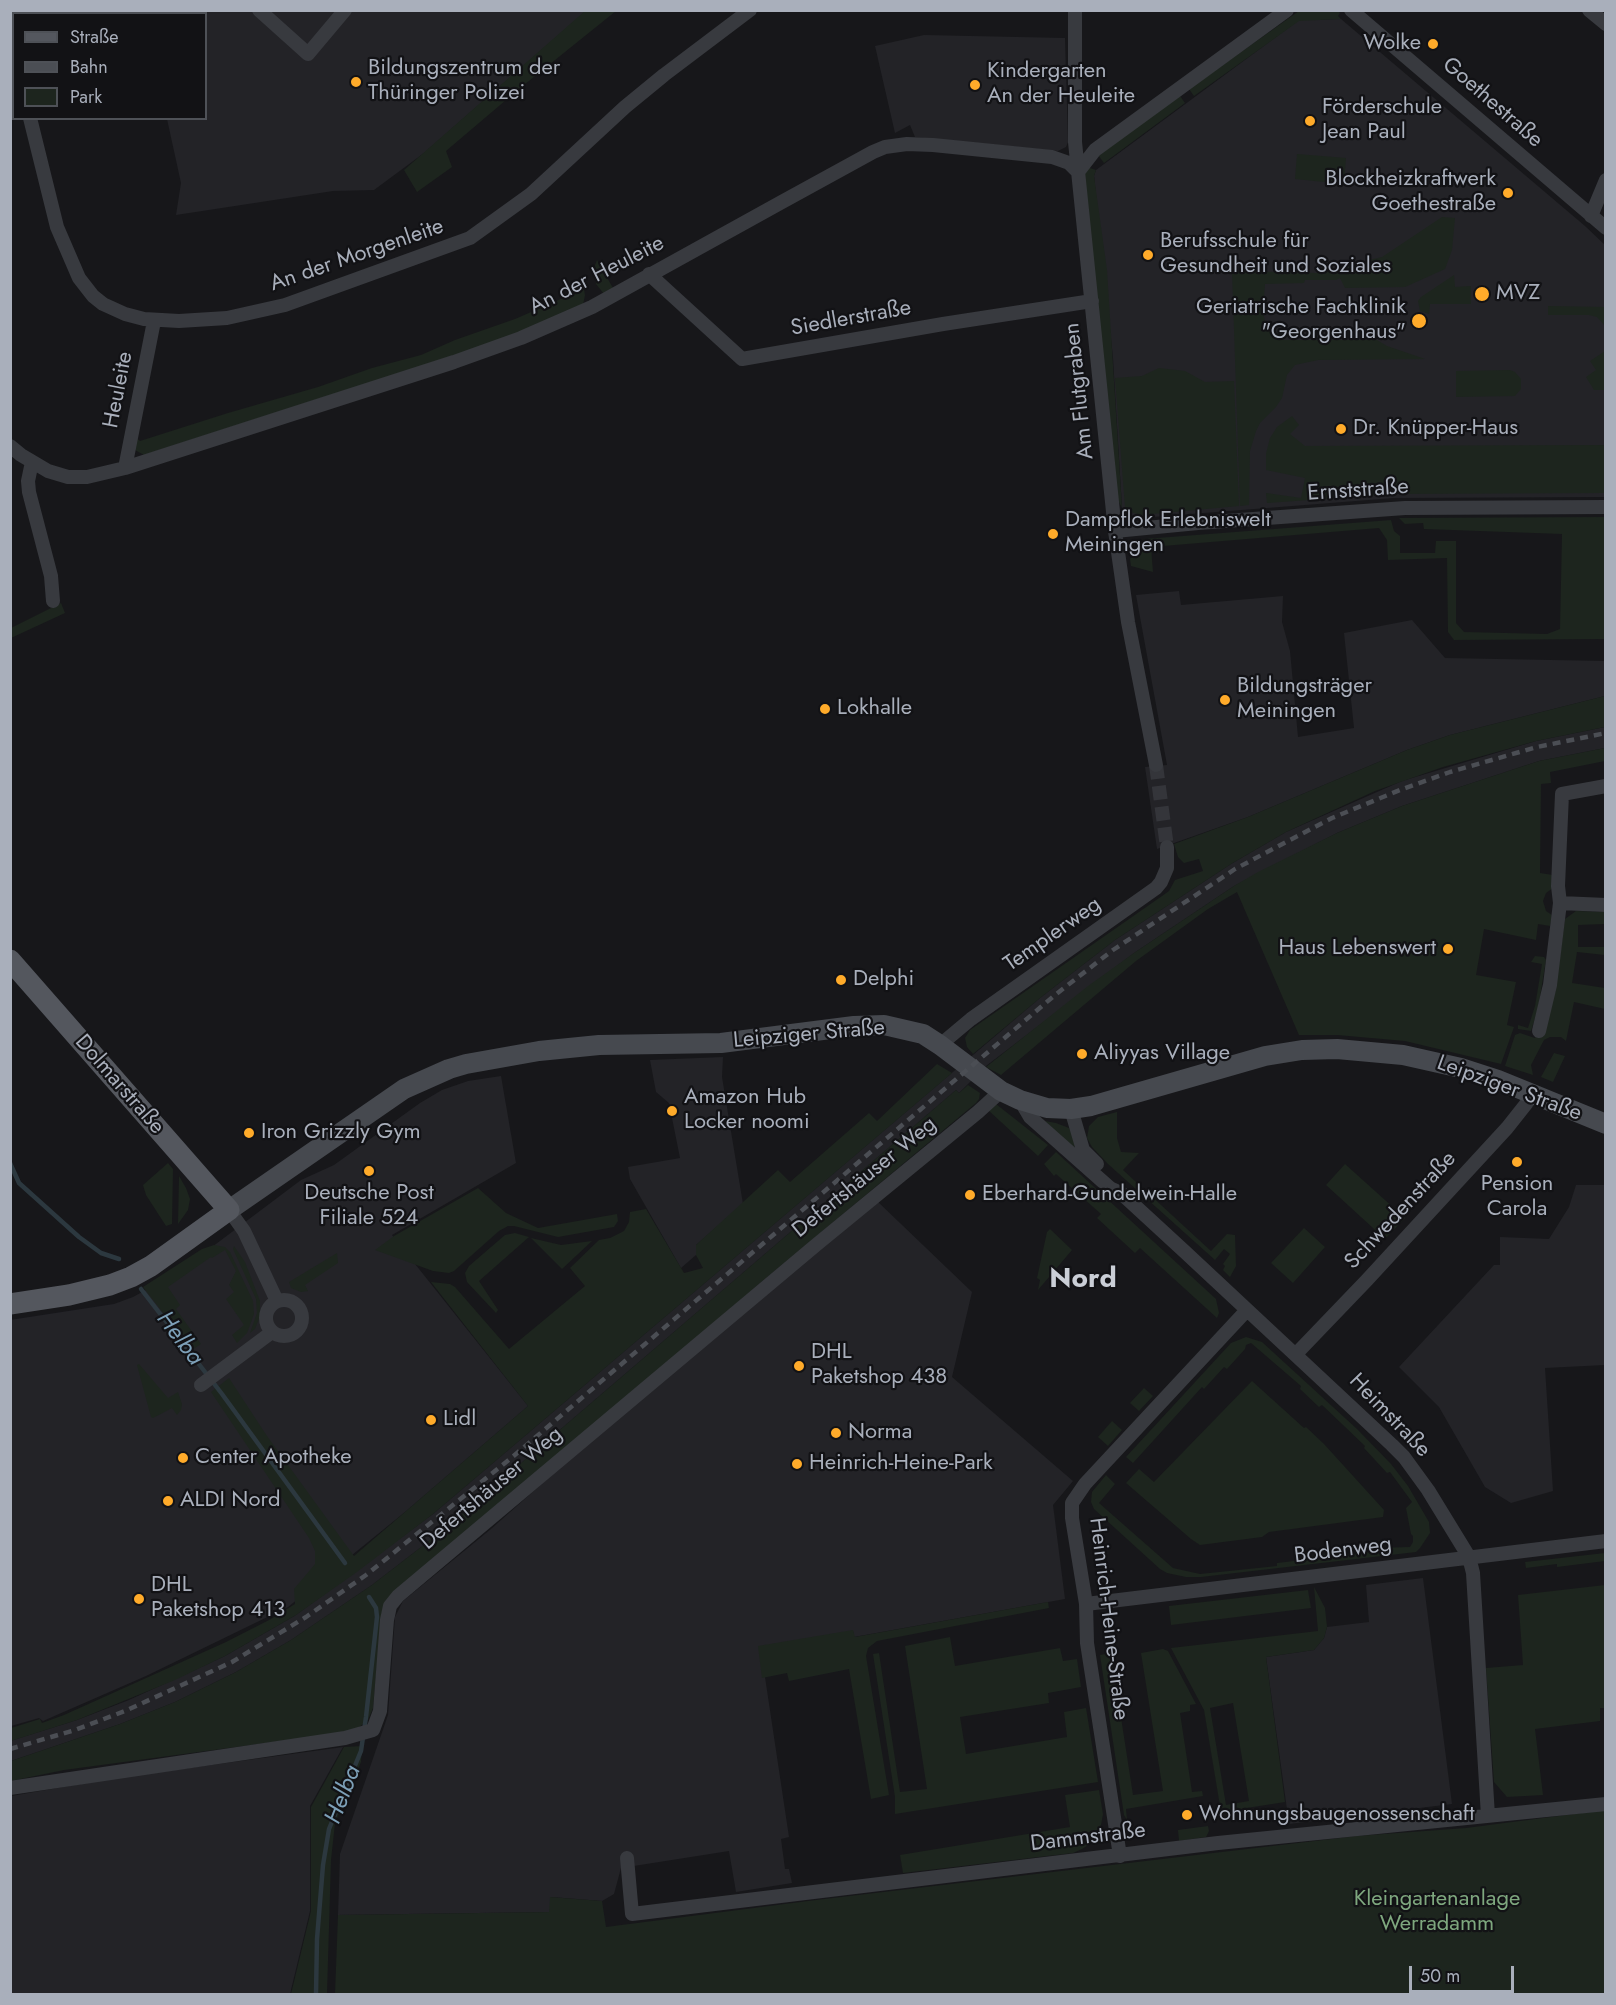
<!DOCTYPE html>
<meta charset="utf-8">
<style>
body{margin:0}
#map{position:relative;width:1616px;height:2005px;overflow:hidden;background:#17171a;font-family:Jost,sans-serif}
canvas{display:block}
.frame{position:absolute;inset:0;border:12px solid #a9afbb;pointer-events:none}
.legend{position:absolute;left:12px;top:12px;width:195px;height:108px;box-sizing:border-box;background:#121215;border:2px solid #4e5157;margin:0;padding:8px 10px;list-style:none;font-size:18px;color:#a9afbb}
.legend li{display:flex;align-items:center;gap:12px;height:30px}
.legend b{width:30px;border:2px solid #4e5157}
.scale{position:absolute;left:1409px;top:1966px;width:105px;height:27px;box-sizing:border-box;border:3px solid #a9afbb;border-top:0;padding-left:8px;font-size:18px;line-height:21px;white-space:nowrap;color:#a9afbb;-webkit-text-stroke:4px #121215;paint-order:stroke}
</style>
<div id="map">
<canvas width="1616" height="2005"></canvas>
<div class="frame"></div>
<ul class="legend">
<li><b style="height:8px;background:#54575e"></b>Straße</li>
<li><b style="height:8px;background:#4b4e54"></b>Bahn</li>
<li><b style="height:16px;background:#1d251e"></b>Park</li>
</ul>
<div class="scale">50 m</div>
</div>
<script>
const ctx = document.querySelector('canvas').getContext('2d');
ctx.lineJoin = 'round';
function fill(path, color) { ctx.fillStyle = color; ctx.fill(path, 'evenodd'); }
const shape = rows => new Path2D(rows.map(r => 'M' + r).join(''));
function stroke(path, color, width, dash) { ctx.strokeStyle = color; ctx.lineWidth = width; ctx.lineCap = dash ? 'butt' : 'round'; ctx.setLineDash(dash || []); ctx.stroke(path); }
function drawText(font, color, halo, rows, align = 'center') {
  ctx.font = font + ' Jost,sans-serif'; ctx.lineWidth = 4.5; ctx.setLineDash([]); ctx.textBaseline = 'middle'; ctx.strokeStyle = halo; ctx.fillStyle = color; for (const [text, x, y, turn = 0] of rows) {
    ctx.save(); ctx.translate(x, y); ctx.rotate((+turn || 0) * Math.PI / 180); ctx.textAlign = isNaN(turn) ? turn : align; if (halo) ctx.strokeText(text, 0, 0); ctx.fillText(text, 0, 0); ctx.restore();
  }
}
const built = shape([
 [137,11,586,11,424,153,374,190,333,191,176,215,181,183,167,119,206,118,206,14,138,14],
 [1341,19,1585,226,1605,245,1605,497,1394,498,1140,518,1126,514,1122,508,1113,358,1094,176,1096,170,1299,20],
 [924,35,1065,38,1068,142,1066,147,1058,151,915,137,910,125,895,133,875,46],
 [1179,591,1181,605,1283,596,1282,622,1290,651,1298,737,1354,728,1344,633,1412,620,1445,658,1605,661,1605,696,1450,735,1407,750,1248,817,1157,849,1145,767,1167,765,1136,595],
 [1605,727,1605,748,1539,761,1402,806,1337,833,1234,886,1134,953,986,1066,959,1093,956,1090,442,1531,372,1585,291,1640,236,1672,175,1702,120,1724,11,1761,10,1741,77,1720,129,1700,225,1656,296,1615,433,1514,1040,998,1115,940,1231,864,1286,832,1402,781,1536,741],
 [723,1057,722,1077,743,1204,696,1245,696,1255,681,1268,630,1179,628,1167,680,1158,669,1103,656,1092,650,1060],
 [501,1076,516,1163,392,1235,528,1406,405,1512,288,1607,146,1676,43,1721,39,1718,11,1726,10,1320,114,1304,133,1297,157,1284,204,1253,301,1180,334,1165,420,1103,442,1090,468,1081],
 [1576,1185,1605,1185,1605,1365,1545,1368,1553,1491,1511,1503,1485,1487,1439,1407,1399,1367,1494,1265,1500,1265,1500,1237,1549,1239,1569,1207],
 [877,1201,972,1292,952,1377,1073,1481,1053,1505,1065,1599,854,1637,853,1631,763,1677,765,1677,789,1837,781,1839,785,1869,789,1869,792,1883,736,1892,729,1851,621,1868,614,1894,602,1901,551,1897,550,1912,338,1915,340,1854,388,1715,395,1617,403,1601,491,1529,653,1385],
 [1423,1578,1452,1804,1289,1824,1266,1657,1314,1650,1324,1638,1327,1627,1369,1622,1366,1585],
 [343,1747,310,1806,310,1911,290,1994,11,1994,11,1796,116,1778]
]);
const green = shape([
 [586,10,616,11,519,89,446,151,452,167,417,192,404,170],
 [1299,11,1338,11,1340,13,1338,16,1341,19,1299,21,1194,96,1189,89],
 [1180,96,1185,103,1104,163,1098,155],
 [1297,154,1346,158,1344,184,1295,179],
 [1087,167,1096,170,1094,176,1107,270,1122,508,1116,496,1084,173],
 [1442,217,1455,218,1452,250,1445,269,1405,287,1345,288,1340,278,1336,280,1305,280,1304,283,1265,284,1263,312,1266,326,1277,340,1377,340,1387,346,1425,359,1318,360,1295,365,1287,375,1282,398,1276,407,1260,423,1256,431,1250,451,1249,505,1240,506,1232,271,1316,273,1382,257],
 [597,260,613,288,604,294,596,284,594,268],
 [1454,275,1455,287,1471,286,1471,304,1430,304,1429,314,1420,311,1418,301,1421,297],
 [583,283,585,295,583,305,502,340,144,455,135,450,134,436,140,441,228,413,318,387,372,368,421,355,455,340,515,319,570,295,569,287],
 [1548,306,1604,307,1605,326,1597,317,1589,315,1548,315],
 [1605,351,1605,390,1594,390,1586,377,1596,370,1590,361],
 [1159,368,1185,371,1205,382,1234,381,1239,506,1141,515,1127,511,1125,507,1115,378,1142,376],
 [1510,370,1515,372,1521,379,1521,389,1515,396,1456,397,1456,371],
 [1292,416,1299,425,1290,434,1305,446,1605,445,1605,493,1394,494,1267,503,1266,493,1301,498,1305,478,1266,470,1266,454,1270,438,1277,427],
 [1605,517,1605,639,1454,640,1448,632,1447,558,1388,560,1387,540,1379,528,1151,547,1153,572,1131,566,1130,559,1144,539,1391,520,1394,531,1400,536,1400,553,1435,553,1436,541,1456,541,1456,623,1464,632,1547,634,1560,629,1562,534,1424,529,1423,523,1405,524,1399,518],
 [61,603,65,613,11,638,11,628],
 [1605,696,1605,727,1536,741,1443,767,1375,791,1286,832,1231,864,1115,940,1040,998,973,1054,967,1047,965,1038,970,1030,1162,896,1169,891,1175,880,1203,871,1199,859,1184,863,1178,857,1174,844,1248,817,1407,750,1450,735],
 [1605,748,1605,761,1550,772,1551,783,1541,784,1540,873,1553,875,1553,888,1546,893,1543,901,1546,911,1552,915,1550,926,1538,924,1536,940,1484,929,1476,975,1516,982,1507,1025,1514,1027,1501,1064,1405,1041,1337,1035,1299,1035,1237,892,1208,909,1136,961,1001,1075,986,1067,1088,986,1134,953,1234,886,1258,872,1337,833,1402,806,1539,761],
 [1576,911,1605,912,1605,924,1578,925,1578,947,1605,947,1605,955,1577,952,1572,983,1605,988,1605,1009,1574,1002,1566,1041,1561,1037,1550,1037,1544,1040,1531,1065,1533,1075,1505,1066,1515,1035,1520,1033,1535,1038,1555,993,1565,919],
 [1535,956,1544,957,1546,960,1538,1009,1531,1031,1518,1029,1518,1025,1528,1028,1535,1006,1542,964,1531,962],
 [1554,1053,1565,1056,1553,1082,1541,1077],
 [937,1064,952,1073,433,1514,357,1572,296,1615,225,1656,175,1680,77,1720,11,1741,11,1728,40,1719,42,1723,64,1715,226,1642,271,1619,295,1604,294,1589,315,1564,315,1551,309,1538,211,1392,229,1378,267,1436,354,1556,528,1406,431,1282,450,1284,455,1287,509,1349,585,1286,570,1268,599,1240,610,1238,624,1231,629,1222,630,1212,646,1209,684,1273,703,1268,696,1255,696,1245,778,1170,790,1182,869,1113,877,1121],
 [968,1085,980,1093,979,1099,976,1103,765,1279,385,1604,382,1612,373,1708,368,1720,358,1728,341,1733,64,1770,11,1781,11,1761,120,1724,175,1702,236,1672,291,1640,372,1585,442,1531,956,1090,959,1093],
 [996,1104,1048,1145,1038,1156,988,1110],
 [1117,1112,1117,1138,1121,1152,1139,1153,1123,1170,1211,1251,1227,1234,1235,1235,1236,1266,1230,1277,1223,1270,1225,1266,1223,1264,1230,1254,1224,1249,1215,1260,1108,1164,1092,1147,1087,1138,1089,1126,1098,1117],
 [1045,1121,1056,1123,1069,1128,1074,1137,1075,1151],
 [1056,1152,1216,1299,1219,1313,1217,1318,1140,1248,1135,1253,1097,1218,1101,1214,1056,1174,1054,1176,1044,1164],
 [168,1163,173,1169,172,1224,166,1226,146,1195,143,1185],
 [1345,1164,1405,1218,1385,1239,1326,1185],
 [179,1176,186,1188,190,1199,188,1210,178,1224],
 [478,1188,506,1213,538,1228,617,1214,618,1221,614,1227,558,1237,514,1226,508,1226,499,1231,454,1271,449,1273,433,1271,375,1250,394,1236],
 [1304,1228,1325,1247,1293,1283,1271,1263],
 [1050,1229,1072,1250,1038,1290,1040,1280,1037,1278,1047,1232],
 [515,1233,529,1237,479,1281,498,1310,496,1313,467,1282,465,1273,469,1266,505,1235],
 [531,1238,561,1245,592,1241,562,1269],
 [214,1245,225,1247,230,1252,253,1301,254,1314,247,1333,237,1343,232,1335,244,1325,226,1299,234,1292,229,1285,236,1271,225,1250,212,1258,211,1257,168,1287,180,1305,176,1309,201,1344,192,1350,143,1287,202,1249],
 [234,1246,245,1262,260,1301,260,1316,255,1329,250,1333,257,1313,256,1299,233,1249],
 [337,1253,338,1263,305,1285,308,1291,301,1292,291,1288,289,1282],
 [1246,1337,1262,1342,1357,1429,1391,1464,1408,1486,1429,1522,1430,1533,1420,1548,1416,1552,1201,1577,1186,1577,1167,1573,1160,1569,1094,1509,1091,1502,1092,1492,1106,1475,1115,1484,1099,1503,1173,1568,1200,1574,1277,1566,1277,1563,1311,1559,1311,1556,1342,1552,1343,1555,1376,1551,1376,1548,1410,1547,1413,1542,1413,1536,1411,1534,1406,1508,1412,1502,1390,1472,1387,1473,1364,1448,1365,1446,1342,1424,1322,1405,1319,1407,1300,1389,1301,1386,1251,1343,1246,1345,1245,1349,1227,1369,1224,1367,1204,1389,1202,1387,1133,1463,1126,1457,1231,1343],
 [139,1364,168,1398,178,1392,182,1404,181,1410,177,1415,172,1408,153,1418,151,1417,137,1365],
 [1252,1381,1304,1428,1306,1427,1324,1444,1384,1510,1383,1517,1269,1532,1262,1537,1200,1545,1191,1539,1126,1483,1139,1469,1154,1482],
 [1144,1388,1153,1396,1139,1411,1130,1403],
 [1112,1421,1122,1430,1108,1446,1098,1437],
 [1605,1553,1605,1561,1557,1567,1557,1564,1526,1568,1525,1562],
 [1605,1585,1606,1708,1600,1708,1600,1721,1535,1729,1543,1795,1507,1797,1494,1782,1486,1668,1523,1665,1518,1595],
 [1314,1587,1325,1608,1327,1627,1324,1638,1314,1650,1266,1657,1285,1802,1221,1812,1204,1710,1171,1648,1318,1631],
 [1233,1703,1249,1801,1226,1805,1210,1708],
 [1308,1590,1311,1608,1171,1625,1169,1606],
 [1048,1602,1049,1608,877,1641,868,1648,866,1656,889,1795,871,1799,849,1669,789,1681,787,1673,762,1678,758,1646,853,1630,855,1637],
 [950,1637,955,1666,1060,1648,1063,1661,1077,1659,1081,1687,1048,1693,1049,1703,960,1717,966,1754,1067,1737,1064,1712,1086,1708,1098,1782,895,1814,895,1797,873,1654,879,1653,900,1792,927,1789,905,1646],
 [1163,1649,1168,1651,1196,1704,1190,1705,1190,1711,1180,1713,1192,1792,1202,1791,1203,1796,1126,1809,1127,1820,1124,1815,1100,1655,1111,1653,1133,1795,1163,1791,1141,1653],
 [362,1746,361,1762,335,1823,331,1860,327,1994,291,1994,311,1911,311,1807,344,1747],
 [1099,1790,1103,1814,1101,1825,1090,1844,1082,1849,1073,1853,903,1873,900,1855,1070,1827,1065,1795],
 [1605,1810,1605,1994,335,1994,338,1915,549,1912,550,1897,602,1901,606,1927,816,1900,1357,1836,1466,1828],
 [1208,1826,1209,1831,1206,1837,1179,1841,1178,1830]
]);
const stream = shape([
 [10,1163,19,1183,79,1237,101,1253,119,1259],
 [141,1289,222,1394,345,1563],
 [316,1994,317,1939,323,1865,329,1829,361,1751,366,1717,377,1617,376,1608,369,1597]
]);
const minorTunnel = shape([
 [1156,765,1167,847]
]);
const minor = shape([
 [259,10,308,54,345,10],
 [1075,10,1075,142,1115,531,1128,622,1156,765],
 [1351,10,1606,228],
 [1589,10,1606,24],
 [10,25,14,42],
 [30,118,57,227,79,278,93,296,103,304,125,314,144,319,179,321,227,318,285,305,470,238,531,194,625,107,664,75,750,10],
 [1078,172,1095,150,1287,10],
 [1591,216,1606,180],
 [649,274,742,359,943,324,1092,301],
 [10,446,21,455,48,471,68,477,87,477,125,468,454,362,521,338,592,307,780,203,873,152,885,147,907,144,933,145,1052,157,1069,163,1078,172],
 [32,462,28,481,29,492,51,576,53,601],
 [125,468,154,321],
 [1115,531,1198,523,1405,508,1606,507],
 [1560,903,1606,905],
 [1539,1031,1550,985,1560,903,1558,886,1562,794,1606,786],
 [940,1045,971,1019,1156,888,1161,882,1167,868,1167,847],
 [1020,1100,1030,1117,1110,1188,1121,1193,1184,1251,1392,1445,1404,1457,1428,1490,1469,1557,1473,1573,1488,1816],
 [1071,1109,1083,1150,1097,1164],
 [229,1210,244,1231,277,1301],
 '266 1318a18 18 0 1 1 36 0a18 18 0 1 1-36 0Z',
 [1296,1354,1367,1280,1507,1128,1526,1104,1531,1093],
 [201,1385,272,1332],
 [1086,1604,1606,1541],
 [10,1788,345,1738,373,1730,380,1711,387,1620,390,1606,398,1596,816,1245,978,1112,1001,1091],
 [1120,1856,1087,1643,1086,1604,1072,1518,1072,1503,1085,1484,1247,1310],
 [627,1858,632,1914,1218,1843,1606,1804]
]);
const secondary = shape([
 [229,1210,404,1089,449,1069,466,1064,539,1051,599,1045,721,1043,854,1026,884,1025,923,1034,940,1045,1001,1091,1020,1100,1047,1108,1071,1109,1091,1106,1265,1056,1302,1050,1337,1049,1403,1055,1461,1068,1498,1080,1606,1124]
]);
const primary = shape([
 [10,960,229,1210,151,1266,131,1277,110,1285,69,1295,10,1304]
]);
const rail = shape([
 [10,1749,75,1730,125,1711,232,1662,306,1617,366,1575,510,1459,1055,995,1113,950,1235,869,1332,818,1400,790,1450,772,1537,747,1606,733]
]);
const markers = [
 [1433,44,6,"#ffab2a"],
 [356,82,6,"#ffab2a"],
 [975,85,6,"#ffab2a"],
 [1310,121,6,"#ffab2a"],
 [1508,193,6,"#ffab2a"],
 [1148,255,6,"#ffab2a"],
 [1482,294,8,"#ffab2a"],
 [1419,321,8,"#ffab2a"],
 [1341,429,6,"#ffab2a"],
 [1053,534,6,"#ffab2a"],
 [1225,700,6,"#ffab2a"],
 [825,709,6,"#ffab2a"],
 [1448,949,6,"#ffab2a"],
 [841,980,6,"#ffab2a"],
 [1082,1054,6,"#ffab2a"],
 [672,1111,6,"#ffab2a"],
 [249,1133,6,"#ffab2a"],
 [1517,1162,6,"#ffab2a"],
 [369,1171,6,"#ffab2a"],
 [970,1195,6,"#ffab2a"],
 [799,1366,6,"#ffab2a"],
 [431,1420,6,"#ffab2a"],
 [836,1433,6,"#ffab2a"],
 [183,1458,6,"#ffab2a"],
 [797,1464,6,"#ffab2a"],
 [168,1501,6,"#ffab2a"],
 [139,1599,6,"#ffab2a"],
 [1187,1815,6,"#ffab2a"]
];
const poiNames = [
 ["Wolke",1421,44,"right"],
 ["Bildungszentrum der",368,69],
 ["Thüringer Polizei",368,94],
 ["Kindergarten",987,72],
 ["An der Heuleite",987,97],
 ["Förderschule",1322,108],
 ["Jean Paul",1322,133],
 ["Blockheizkraftwerk",1496,180,"right"],
 ["Goethestraße",1496,205,"right"],
 ["Berufsschule für",1160,242],
 ["Gesundheit und Soziales",1160,267],
 ["MVZ",1496,294],
 ["Geriatrische Fachklinik",1406,308,"right"],
 ["\"Georgenhaus\"",1406,333,"right"],
 ["Dr. Knüpper-Haus",1353,429],
 ["Dampflok Erlebniswelt",1065,521],
 ["Meiningen",1065,546],
 ["Bildungsträger",1237,687],
 ["Meiningen",1237,712],
 ["Lokhalle",837,709],
 ["Haus Lebenswert",1436,949,"right"],
 ["Delphi",853,980],
 ["Aliyyas Village",1094,1054],
 ["Amazon Hub",684,1098],
 ["Locker noomi",684,1123],
 ["Iron Grizzly Gym",261,1133],
 ["Pension",1517,1185,"center"],
 ["Carola",1517,1210,"center"],
 ["Deutsche Post",369,1194,"center"],
 ["Filiale 524",369,1219,"center"],
 ["Eberhard-Gundelwein-Halle",982,1195],
 ["DHL",811,1353],
 ["Paketshop 438",811,1378],
 ["Lidl",443,1420],
 ["Norma",848,1433],
 ["Center Apotheke",195,1458],
 ["Heinrich-Heine-Park",809,1464],
 ["ALDI Nord",180,1501],
 ["DHL",151,1586],
 ["Paketshop 413",151,1611],
 ["Wohnungsbaugenossenschaft",1199,1815]
];
const streetNames = [
 ["Goethestraße",1492,103,41],
 ["An der Morgenleite",357,256,-19],
 ["An der Heuleite",597,276,-27],
 ["Siedlerstraße",851,319,-10],
 ["Heuleite",119,390,-79],
 ["Am Flutgraben",1080,391,-96],
 ["Ernststraße",1358,491,-4],
 ["Templerweg",1053,935,-35],
 ["Leipziger Straße",809,1035,-5],
 ["Dolmarstraße",119,1085,49],
 ["Leipziger Straße",1509,1089,20],
 ["Defertshäuser Weg",865,1178,-39],
 ["Schwedenstraße",1401,1211,-47],
 ["Heimstraße",1389,1416,46],
 ["Defertshäuser Weg",492,1489,-40],
 ["Bodenweg",1343,1551,-7],
 ["Heinrich-Heine-Straße",1108,1619,83],
 ["Dammstraße",1088,1838,-7]
];
const parkNames = [
 ["Kleingartenanlage",1437,1900],
 ["Werradamm",1437,1925]
];
const waterNames = [
 ["Helba",179,1339,53],
 ["Helba",344,1795,-69]
];
const districtNames = [
 ["Nord",1083,1280]
];
fill(built, '#232327');
fill(green, '#1d251e');
stroke(stream, '#2c383f', 4.5);
stroke(minorTunnel, '#34353a', 14, [14, 7]);
stroke(minor, '#383a3f', 14);
stroke(secondary, '#46494f', 20);
stroke(primary, '#54575e', 21);
stroke(rail, '#4b4e54', 4.5, [8, 6]);
for (const [x, y, r, color] of markers) { const dot = new Path2D(); dot.arc(x, y, r, 0, 2 * Math.PI); ctx.fillStyle = color; ctx.fill(dot); stroke(dot, '#121215', 2); }
drawText('22px', '#a9afbb', '#121215', poiNames, 'left');
drawText('22px', '#a9afbb', '#121215', streetNames);
drawText('22px', '#7ea77e', '#121215', parkNames);
drawText('italic 24px', '#7da0b8', '#121215', waterNames);
drawText('bold 28px', '#caced6', '#121215', districtNames);
</script>
